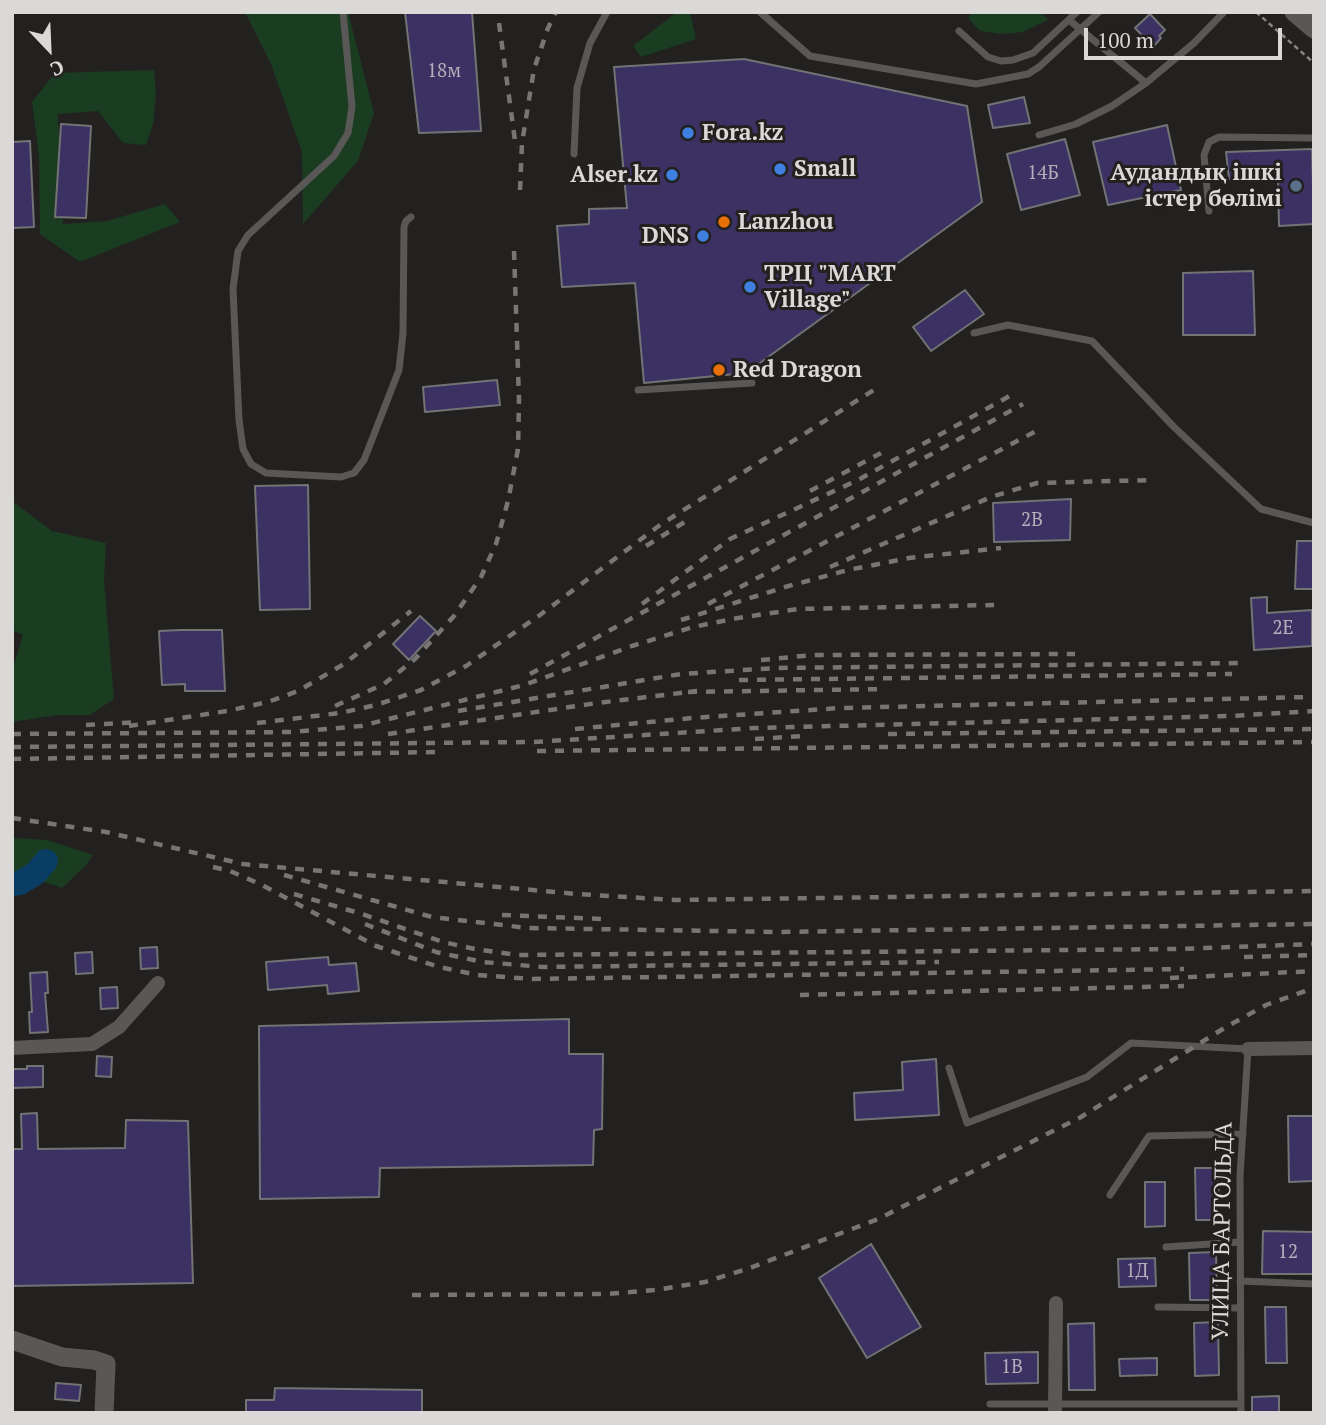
<!DOCTYPE html>
<meta charset="utf-8">
<style>
body{margin:0}
#map{position:relative;width:1326px;height:1425px;overflow:hidden;background:#23211f;font-family:"PT Serif",serif}
canvas{display:block}
.frame{position:absolute;inset:0;border:14px solid #dad9d7;pointer-events:none}
.north{position:absolute;left:14px;top:14px;width:70px;height:70px;-webkit-text-stroke:5px #23211f;paint-order:stroke;rotate:157deg;font-size:19px;font-weight:700;line-height:28px;text-align:center;color:#dad9d7}
.north::after{content:'';display:block;margin:auto;width:24px;height:32px;background:#dad9d7;clip-path:polygon(50% 0,100% 100%,50% 72%,0 100%)}
.scale{position:absolute;left:1084px;top:28px;width:198px;height:32px;box-sizing:border-box;border:4px solid #dad9d7;border-top:0;padding-left:9px;font-size:21px;line-height:24px;white-space:nowrap;color:#dad9d7;-webkit-text-stroke:5px #23211f;paint-order:stroke}
</style>
<div id="map">
<canvas width="1326" height="1425"></canvas>
<div class="frame"></div>
<div class="north">С</div>
<div class="scale">100 m</div>
</div>
<script>
const ctx = document.querySelector('canvas').getContext('2d');
ctx.lineJoin = 'round';
function fill(path, color) { ctx.fillStyle = color; ctx.fill(path, 'evenodd'); }
const shape = rows => new Path2D(rows.map(r => 'M' + r).join(''));
function stroke(path, color, width, dash) { ctx.strokeStyle = color; ctx.lineWidth = width; ctx.lineCap = dash ? 'butt' : 'round'; ctx.setLineDash(dash || []); ctx.stroke(path); }
function drawText(font, color, halo, rows, align = 'center') {
  ctx.font = font + ' "PT Serif",serif'; ctx.lineWidth = 6; ctx.setLineDash([]); ctx.textBaseline = 'middle'; ctx.strokeStyle = halo; ctx.fillStyle = color; for (const [text, x, y, turn = 0] of rows) {
    ctx.save(); ctx.translate(x, y); ctx.rotate((+turn || 0) * Math.PI / 180); ctx.textAlign = isNaN(turn) ? turn : align; if (halo) ctx.strokeText(text, 0, 0); ctx.fillText(text, 0, 0); ctx.restore();
  }
}
const green = shape([
 [245,12,348,12,374,113,358,161,303,224,302,152,271,64],
 [677,12,690,12,696,39,641,57,633,46],
 [973,12,1040,12,1048,20,1023,32,1003,34,980,31,968,18],
 [154,70,156,95,153,124,146,145,123,143,98,111,58,114,63,224,107,221,165,204,180,222,80,262,40,234,39,156,32,102,55,73],
 [12,501,52,531,106,543,104,580,114,699,90,715,57,715,12,722,12,671,23,635,12,630],
 [12,838,47,840,93,855,86,865,62,888,12,871]
]);
const river = shape([
 [12,884,20,883,36,873,46,861]
]);
const building = shape([
 [405,12,472,12,481,131,419,133,405,12],
 [1150,14,1165,30,1159,36,1161,38,1153,47,1135,28,1150,14],
 [744,59,967,106,982,202,746,373,644,383,635,283,562,287,557,226,589,224,589,209,627,208,614,67,744,59],
 [1024,97,1030,123,993,128,988,105,1024,97],
 [61,124,91,126,86,218,55,217,61,124],
 [1167,125,1181,190,1108,205,1093,142,1167,125],
 [1065,139,1080,195,1021,210,1007,154,1065,139],
 [30,141,34,227,12,228,12,142,30,141],
 [1312,149,1314,224,1279,226,1278,178,1229,179,1226,152,1312,149],
 [1253,271,1255,335,1183,335,1183,273,1253,271],
 [965,290,984,314,931,351,913,327,965,290],
 [497,380,500,405,425,412,423,387,497,380],
 [308,485,310,609,260,610,255,486,308,485],
 [1071,499,1070,540,994,542,993,503,1071,499],
 [1297,541,1314,541,1314,589,1295,589,1297,541],
 [1267,597,1267,613,1312,610,1312,646,1254,650,1251,598,1267,597],
 [420,616,436,631,409,660,393,644,420,616],
 [181,630,222,630,225,691,185,691,185,684,162,685,159,631,181,630],
 [157,947,158,968,141,969,140,948,157,947],
 [92,952,93,973,76,974,75,953,92,952],
 [328,957,329,965,356,963,359,991,328,994,327,985,268,990,266,962,328,957],
 [47,972,48,993,45,993,48,1032,30,1033,29,1012,32,1012,30,973,47,972],
 [117,987,118,1008,101,1009,100,988,117,987],
 [569,1019,569,1054,603,1054,602,1129,594,1130,593,1165,380,1168,379,1197,260,1199,259,1026,569,1019],
 [97,1056,112,1057,111,1077,96,1076,97,1056],
 [936,1059,939,1115,855,1120,854,1093,903,1090,902,1062,936,1059],
 [27,1066,43,1066,43,1087,12,1088,12,1069,27,1069,27,1066],
 [37,1113,38,1149,125,1148,126,1120,188,1121,193,1283,12,1286,12,1149,22,1149,21,1114,37,1113],
 [1288,1116,1314,1116,1314,1181,1289,1182,1288,1116],
 [1195,1168,1218,1168,1219,1220,1196,1220,1195,1168],
 [1145,1182,1165,1182,1165,1226,1145,1227,1145,1182],
 [1263,1231,1314,1232,1314,1274,1262,1274,1263,1231],
 [871,1244,921,1327,867,1358,819,1278,871,1244],
 [1216,1252,1217,1300,1190,1300,1189,1253,1216,1252],
 [1155,1258,1156,1286,1119,1287,1118,1259,1155,1258],
 [1265,1307,1286,1307,1287,1363,1266,1363,1265,1307],
 [1218,1322,1219,1375,1195,1376,1194,1323,1218,1322],
 [1094,1323,1095,1390,1069,1390,1068,1324,1094,1323],
 [1038,1352,1038,1383,986,1384,985,1353,1038,1352],
 [1157,1358,1157,1375,1120,1376,1119,1359,1157,1358],
 [56,1383,81,1385,79,1401,55,1399,56,1383],
 [275,1388,422,1390,422,1413,246,1413,246,1400,274,1400,275,1388],
 [1279,1396,1279,1413,1252,1413,1252,1397,1279,1396]
]);
const path = shape([
 [1256,12,1314,63]
]);
const lane = shape([
 [343,12,352,107,348,133,334,156,248,235,238,251,233,289,239,420,243,449,251,464,266,473,341,477,354,473,364,460,399,370,403,333,404,227,406,221,411,217],
 [760,12,810,56,976,84,1028,74,1039,67,1099,12],
 [1069,20,1146,83],
 [959,31,988,57,1001,61,1013,60,1033,53,1077,12],
 [1039,135,1076,124,1112,106,1146,83,1194,43,1224,12],
 [574,154,577,88,590,43,607,12],
 [1209,211,1204,155,1209,142,1219,137,1314,138],
 [974,333,1008,325,1092,341,1174,427,1261,509,1314,523],
 [638,390,752,383],
 [949,1068,967,1123,1087,1077,1131,1043,1248,1049,1240,1176,1241,1413],
 [1110,1195,1149,1136,1243,1134],
 [1166,1247,1240,1242],
 [1240,1281,1314,1284],
 [1158,1307,1240,1308],
 [990,1404,1241,1404]
]);
const street = shape([
 [12,1048,92,1044,119,1027,158,983],
 [1248,1049,1314,1048],
 [1055,1413,1056,1303]
]);
const secondary = shape([
 [1294,12,1314,29],
 [12,1340,62,1357,94,1360,106,1364,104,1413]
]);
const rail = shape([
 [499,23,516,148],
 [520,190,522,143,534,69,548,28,556,12],
 [810,491,881,453],
 [646,546,691,518],
 [830,567,991,497,1037,483,1153,480],
 [642,604,730,539,858,480,1015,393],
 [708,604,1040,429],
 [681,620,785,587,848,570,909,558,1001,548],
 [761,660,813,655,1075,654],
 [530,674,1023,404],
 [739,680,1232,674],
 [688,692,886,689],
 [335,706,384,684,415,659,454,616,481,577,496,544,508,501,518,449,519,400,514,251],
 [458,711,681,674,776,668,1242,663],
 [257,723,340,713,376,705,421,690,466,666,540,615,660,525,880,386],
 [86,725,138,722],
 [129,726,227,711,268,702,298,691,344,664,411,611],
 [575,729,692,718,840,708,1309,697],
 [12,734,291,732,361,726,524,685,632,646,693,627,738,618,798,609,994,605],
 [388,734,597,703,697,691],
 [888,734,1314,729],
 [755,739,804,736],
 [12,747,534,742,755,728,1230,716,1314,711],
 [537,751,1314,742],
 [12,759,439,752],
 [12,818,106,832,243,864,577,894,675,900,1314,891],
 [213,867,230,871,260,884,376,946,439,967,478,975,532,979,1184,969],
 [284,875,432,917,528,928,778,932,1314,924],
 [294,894,362,914,443,942,475,949,518,955,1178,949,1314,944],
 [502,915,603,919],
 [365,924,436,952,483,962,543,967,939,962],
 [1244,957,1314,955],
 [1170,978,1314,971],
 [800,995,1184,986],
 [412,1295,608,1294,656,1290,705,1282,750,1268,878,1219,1081,1117,1226,1027,1266,1005,1314,988]
]);
const markers = [
 [688,133,7,"#3f7fe0"],
 [780,169,7,"#3f7fe0"],
 [672,175,7,"#3f7fe0"],
 [1296,186,7,"#5c6f8a"],
 [724,222,7,"#e8710a"],
 [703,236,7,"#3f7fe0"],
 [750,287,7,"#3f7fe0"],
 [719,370,7,"#e8710a"]
];
const numberNames = [
 ["18м",444,72],
 ["14Б",1043,174],
 ["2В",1032,521],
 ["2Е",1283,629],
 ["12",1288,1253],
 ["1Д",1137,1272],
 ["1В",1012,1368]
];
const poiNames = [
 ["Fora.kz",702,133],
 ["Small",794,169],
 ["Аудандық ішкі",1282,173,"right"],
 ["істер бөлімі",1282,199,"right"],
 ["Alser.kz",658,175,"right"],
 ["Lanzhou",738,222],
 ["DNS",689,236,"right"],
 ["ТРЦ \"MART",764,274],
 ["Village\"",764,300],
 ["Red Dragon",733,370]
];
const streetNames = [
 ["УЛИЦА БАРТОЛЬДА",1223,1231,-89]
];
fill(green, '#1a3c21');
stroke(river, '#093d63', 24);
fill(building, '#3b3163');
stroke(building, '#737275', 2);
stroke(path, '#878684', 2.5, [5, 3.5]);
stroke(lane, '#5a5856', 7);
stroke(street, '#5a5856', 14);
stroke(secondary, '#5a5856', 19);
stroke(rail, '#787674', 4.5, [9, 9]);
for (const [x, y, r, color] of markers) { const dot = new Path2D(); dot.arc(x, y, r, 0, 2 * Math.PI); ctx.fillStyle = color; ctx.fill(dot); stroke(dot, '#23211f', 2.5); }
drawText('19px', '#b2afba', null, numberNames);
drawText('bold 23px', '#dad9d7', '#23211f', poiNames, 'left');
drawText('23px', '#dad9d7', '#23211f', streetNames);
</script>
